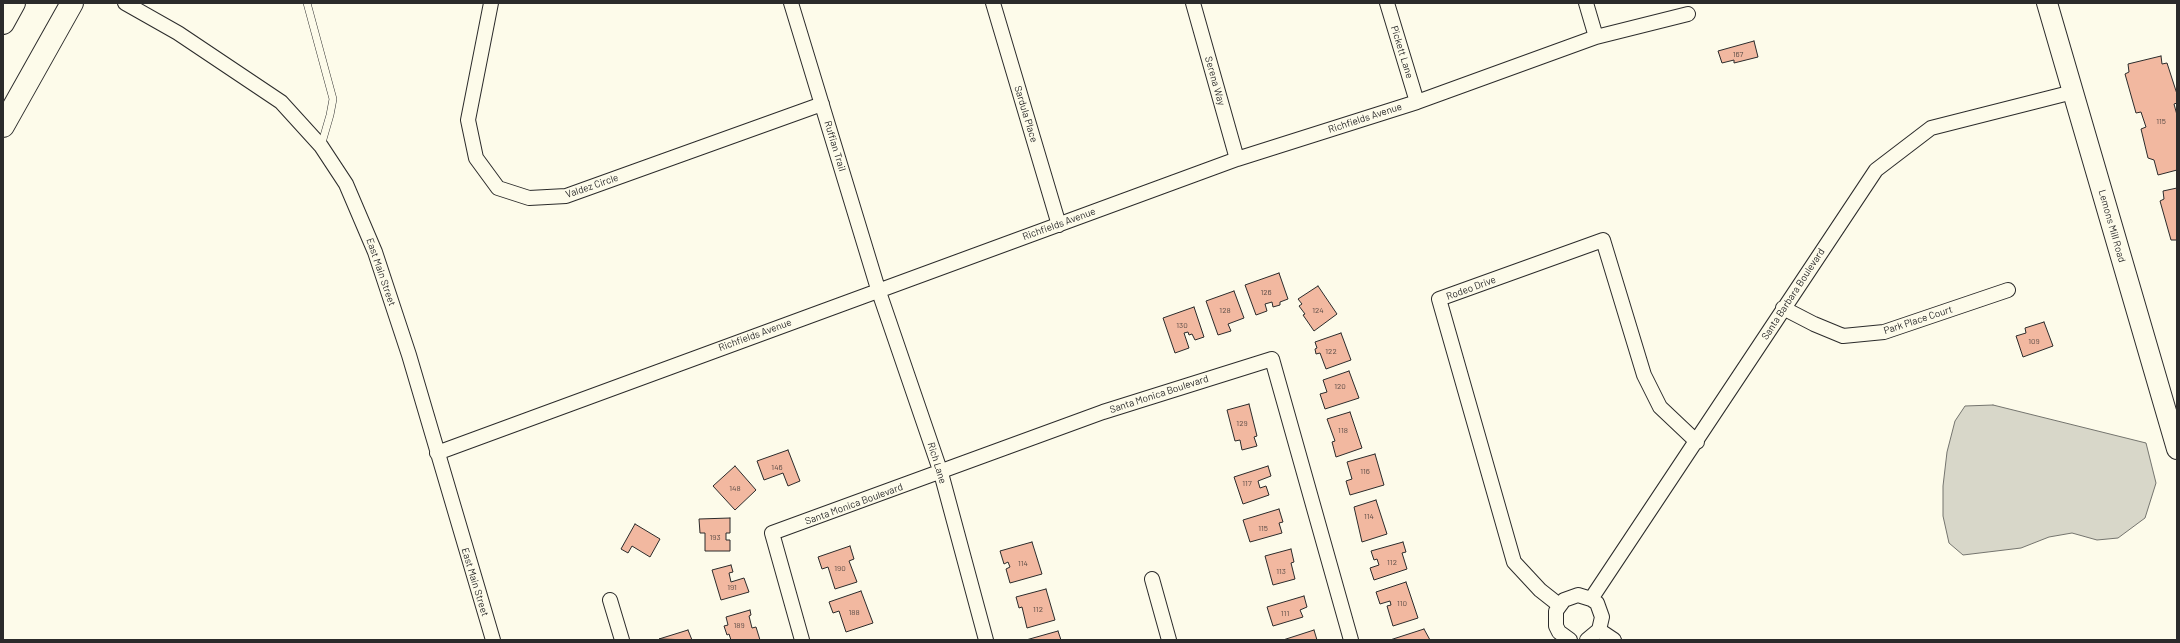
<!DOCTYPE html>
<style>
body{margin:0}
#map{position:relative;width:2180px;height:643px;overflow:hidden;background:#fdfbea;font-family:Barlow,sans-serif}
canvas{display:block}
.frame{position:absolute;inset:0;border:4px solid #2b2b2b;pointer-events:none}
</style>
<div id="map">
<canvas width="2180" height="643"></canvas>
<div class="frame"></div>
</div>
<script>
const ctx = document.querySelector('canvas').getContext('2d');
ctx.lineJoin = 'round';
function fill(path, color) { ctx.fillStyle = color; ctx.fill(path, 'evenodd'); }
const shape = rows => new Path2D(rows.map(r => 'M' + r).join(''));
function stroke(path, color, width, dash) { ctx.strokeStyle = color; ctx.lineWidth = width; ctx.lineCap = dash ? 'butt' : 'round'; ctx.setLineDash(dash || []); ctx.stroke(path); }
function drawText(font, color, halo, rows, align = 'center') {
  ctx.font = font + ' Barlow,sans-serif'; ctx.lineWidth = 3; ctx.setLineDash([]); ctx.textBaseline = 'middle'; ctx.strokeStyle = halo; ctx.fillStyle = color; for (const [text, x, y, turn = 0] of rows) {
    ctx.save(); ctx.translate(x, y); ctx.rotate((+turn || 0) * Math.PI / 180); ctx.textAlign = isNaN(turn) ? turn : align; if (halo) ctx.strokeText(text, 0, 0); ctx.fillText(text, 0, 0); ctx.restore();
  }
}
const water = shape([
 [1993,405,2146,443,2156,483,2145,518,2118,538,2097,540,2072,533,2049,537,2021,548,1963,555,1949,543,1943,516,1943,486,1947,452,1955,421,1965,406,1993,405]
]);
const building = shape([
 [1754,41,1758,57,1734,63,1734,60,1722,63,1718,51,1754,41],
 [2161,56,2162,64,2167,63,2177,94,2177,103,2174,104,2177,115,2177,170,2158,175,2154,160,2148,158,2141,129,2146,127,2141,112,2136,113,2125,74,2129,72,2128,64,2161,56],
 [2177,188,2177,241,2176,240,2171,240,2160,201,2164,199,2163,191,2177,188],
 [1279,273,1288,299,1280,302,1280,305,1273,307,1272,302,1265,304,1267,311,1256,315,1245,285,1279,273],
 [1318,286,1337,314,1314,331,1303,315,1305,314,1299,306,1302,304,1298,299,1318,286],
 [1234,291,1244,318,1228,324,1231,331,1218,335,1206,301,1234,291],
 [1194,307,1204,337,1195,340,1192,334,1189,335,1188,332,1184,333,1189,348,1175,353,1163,318,1194,307],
 [2044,322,2053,346,2023,357,2016,336,2026,333,2025,328,2044,322],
 [1341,333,1351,360,1326,369,1320,353,1316,354,1315,349,1317,348,1315,342,1341,333],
 [1349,371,1359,398,1325,409,1320,394,1327,392,1323,380,1349,371],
 [1249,404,1257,436,1254,437,1257,446,1242,450,1240,440,1235,441,1227,410,1249,404],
 [1350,412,1362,448,1336,457,1332,442,1335,441,1327,419,1350,412],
 [788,450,800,481,788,486,783,473,764,480,757,461,788,450],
 [1375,454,1384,485,1350,495,1346,481,1352,479,1347,462,1375,454],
 [735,466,756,490,735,510,713,486,735,466],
 [1268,466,1271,476,1258,481,1260,488,1266,486,1269,495,1243,504,1234,477,1268,466],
 [1376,500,1387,534,1362,542,1354,507,1376,500],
 [1279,509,1283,522,1279,523,1282,533,1250,542,1243,520,1279,509],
 [730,518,730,533,726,533,726,540,730,540,730,551,705,551,705,533,700,533,699,519,730,518],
 [635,524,660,539,650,557,632,546,628,553,621,549,635,524],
 [1032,542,1042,574,1010,583,1006,569,1010,567,1008,562,1004,564,1000,551,1032,542],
 [1403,542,1406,552,1402,553,1407,569,1374,580,1370,568,1379,565,1377,559,1374,560,1371,551,1403,542],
 [850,546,854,559,849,561,857,582,835,589,828,567,822,569,818,557,850,546],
 [1291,549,1294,562,1291,563,1295,579,1273,585,1265,556,1291,549],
 [731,565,733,572,729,573,731,582,744,578,749,592,721,600,712,570,731,565],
 [1406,582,1418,618,1393,626,1387,606,1391,605,1390,601,1380,604,1376,592,1406,582],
 [1046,589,1055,620,1027,628,1022,607,1019,608,1016,597,1046,589],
 [861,591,873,623,846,632,839,611,833,613,829,602,861,591],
 [1304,596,1307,607,1300,610,1303,617,1273,626,1267,607,1304,596],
 [750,610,751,615,749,616,752,628,756,627,760,640,731,640,729,634,727,635,724,626,728,625,726,617,750,610],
 [1424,629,1430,640,1390,640,1424,629],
 [688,630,692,640,659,639,688,630],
 [1314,630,1317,640,1283,640,1314,630],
 [1058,631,1061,640,1026,640,1058,631]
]);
const lane = shape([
 [307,3,333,99,330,115,321,146]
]);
const street = shape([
 [125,3,178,33,281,102,321,146,346,184,375,252,409,355,493,640],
 [491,3,468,120,476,158,498,188,529,198,566,196,822,104],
 [791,3,878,289,941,473,986,640],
 [993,3,1059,225],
 [1193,3,1237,159],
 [1387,3,1417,102],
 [1586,3,1596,37],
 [1783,308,1814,324,1843,336,1884,332,2008,290],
 [437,453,1237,159,1417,102,1596,37,1688,14],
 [1152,579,1169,640],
 [1591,599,1876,170,1931,128,2073,92],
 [610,600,622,640],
 [1559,605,1540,590,1514,562,1439,299,1603,240,1644,375,1660,407,1697,442],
 [1599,630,1614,640],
 [802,640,772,533,1103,412,1272,359,1351,640],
 [1570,640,1559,632,1556,626,1556,611,1564,600,1578,595,1591,599,1597,603,1602,617,1599,630,1587,640]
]);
const secondary = shape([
 [2047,3,2177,449]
]);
const highway = shape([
 [3,23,14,3],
 [3,126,72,3]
]);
const numberNames = [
 ["167",1738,54],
 ["115",2161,121],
 ["126",1266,292],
 ["128",1225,310],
 ["124",1318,310],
 ["130",1182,325],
 ["109",2034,341],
 ["122",1331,351],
 ["120",1340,386],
 ["129",1242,423],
 ["118",1343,430],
 ["146",777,467],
 ["116",1365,471],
 ["117",1247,483],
 ["148",735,488],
 ["114",1369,516],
 ["115",1263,528],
 ["193",715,537],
 ["112",1392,562],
 ["114",1023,563],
 ["190",840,568],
 ["113",1281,571],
 ["191",732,587],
 ["110",1402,603],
 ["112",1038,609],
 ["188",854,612],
 ["111",1285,613],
 ["189",739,625]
];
const streetNames = [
 ["Pickett Lane",1402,52,73],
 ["Serena Way",1215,81,74],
 ["Sardula Place",1026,114,73],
 ["Richfields Avenue",1365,118,-18],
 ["Ruffian Trail",835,146,73],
 ["Valdez Circle",592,186,-19],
 ["Richfields Avenue",1059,224,-20],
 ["Lemons Mill Road",2112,226,74],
 ["East Main Street",381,272,71],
 ["Rodeo Drive",1471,288,-20],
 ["Santa Barbara Boulevard",1793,294,-57],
 ["Park Place Court",1918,320,-18],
 ["Richfields Avenue",755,335,-20],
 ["Santa Monica Boulevard",1159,394,-18],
 ["Rich Lane",937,463,73],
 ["Santa Monica Boulevard",854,504,-20],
 ["East Main Street",475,582,73]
];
fill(water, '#d8d7c9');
stroke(water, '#74746e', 1);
fill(building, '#f2b8a0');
stroke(building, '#2b2b2b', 1);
stroke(lane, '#2b2b2b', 8);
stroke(street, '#2b2b2b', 16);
stroke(secondary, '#2b2b2b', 22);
stroke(highway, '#2b2b2b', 24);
stroke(lane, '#fdfbea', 7);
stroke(street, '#fdfbea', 14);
stroke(secondary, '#fdfbea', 20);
stroke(highway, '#fdfbea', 22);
drawText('8px', '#5d4e48', null, numberNames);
drawText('10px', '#2b2b2b', '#fdfbea', streetNames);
</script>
